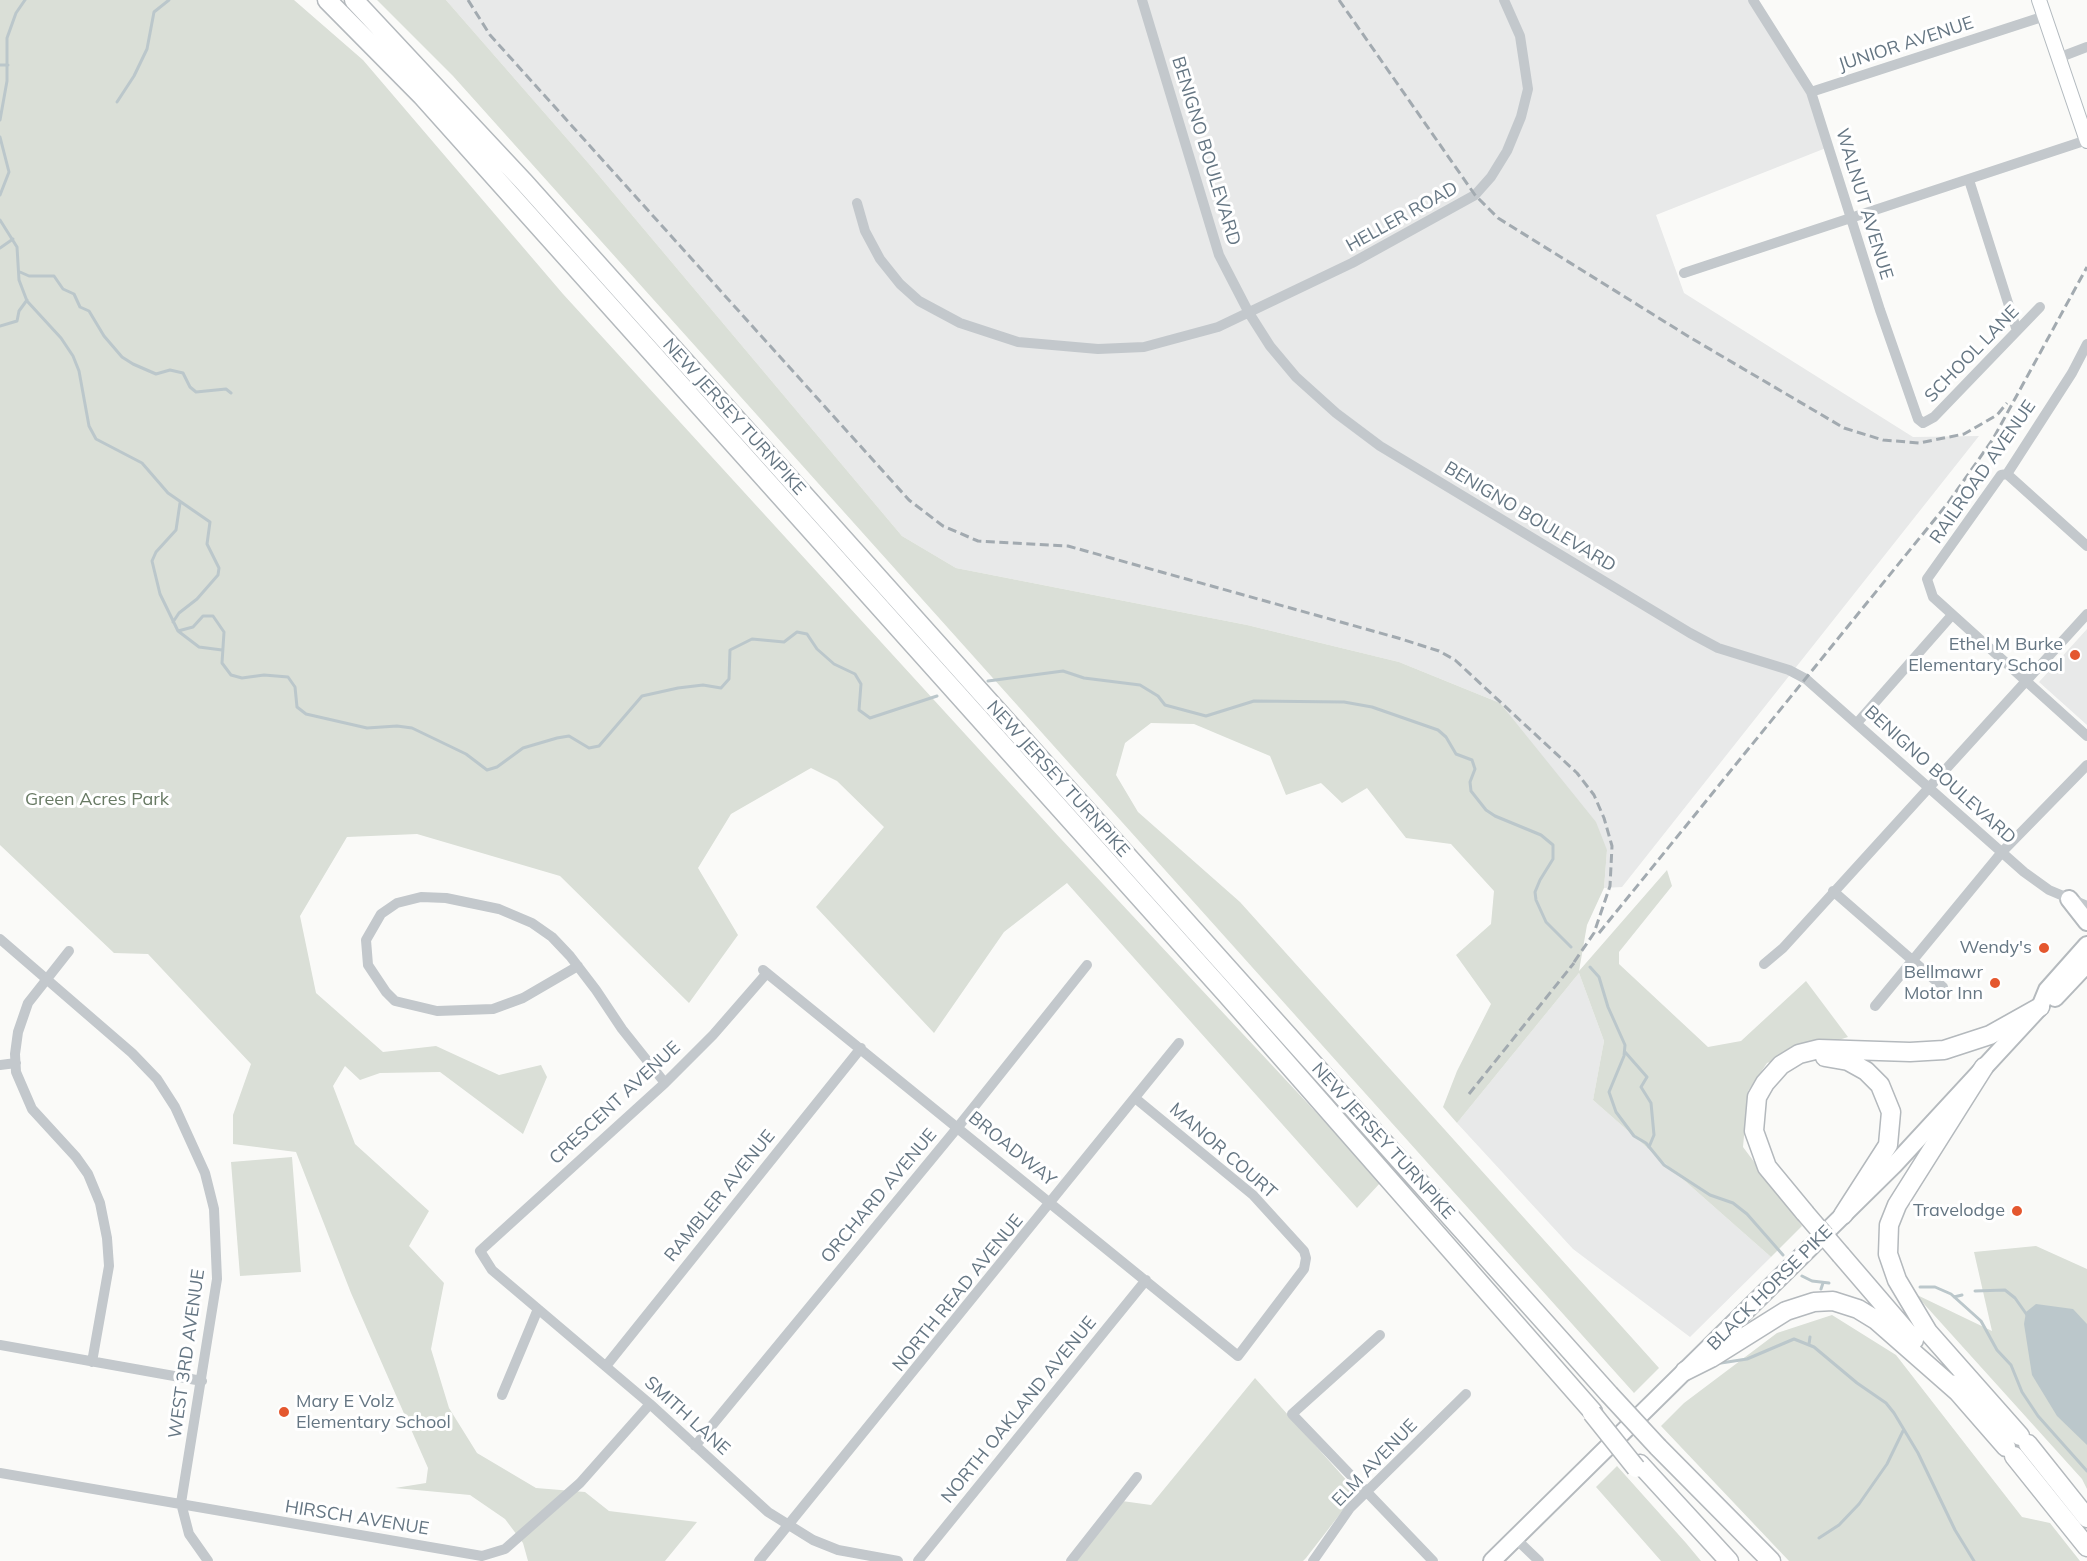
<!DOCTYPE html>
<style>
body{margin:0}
canvas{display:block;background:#fafaf8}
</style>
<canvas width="2087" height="1561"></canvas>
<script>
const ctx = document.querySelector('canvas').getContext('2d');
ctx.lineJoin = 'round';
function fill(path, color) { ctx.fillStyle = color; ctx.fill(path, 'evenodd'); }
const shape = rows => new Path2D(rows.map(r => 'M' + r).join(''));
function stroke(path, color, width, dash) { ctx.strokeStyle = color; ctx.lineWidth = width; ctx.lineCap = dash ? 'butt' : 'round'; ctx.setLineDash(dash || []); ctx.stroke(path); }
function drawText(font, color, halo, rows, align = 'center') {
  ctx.font = font + ' Mulish,sans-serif'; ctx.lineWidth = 6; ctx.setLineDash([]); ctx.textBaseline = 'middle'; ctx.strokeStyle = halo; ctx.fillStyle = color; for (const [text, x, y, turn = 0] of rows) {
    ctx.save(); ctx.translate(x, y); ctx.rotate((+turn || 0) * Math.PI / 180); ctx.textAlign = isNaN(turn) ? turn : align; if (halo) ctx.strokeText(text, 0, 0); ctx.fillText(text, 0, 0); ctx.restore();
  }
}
const built = shape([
 [446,0,1751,0,1808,81,1826,148,1656,215,1684,293,1913,437,1979,436,1622,887,1604,888,1607,850,1500,703,1399,662,1247,625,956,568,902,536,590,165],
 [2087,629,2087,725,2039,682],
 [1579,973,1604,1041,1593,1100,1771,1257,1690,1337,1573,1249,1457,1123]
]);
const green = shape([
 [0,0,294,0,363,60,563,294,1061,839,1381,1182,1357,1208,1067,883,1004,932,934,1033,816,907,884,827,837,781,811,768,731,814,698,868,738,935,689,1003,560,876,417,834,347,837,300,916,316,993,383,1052,436,1046,499,1075,541,1065,547,1077,523,1134,440,1072,380,1073,360,1080,345,1066,333,1086,355,1144,429,1211,409,1246,444,1283,431,1349,449,1408,477,1453,536,1488,585,1492,609,1511,697,1522,665,1561,528,1561,523,1543,505,1519,470,1495,395,1488,426,1483,428,1468,351,1293,296,1152,233,1144,233,1115,251,1064,148,954,114,953,0,845],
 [377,0,446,0,590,165,902,536,956,568,1247,625,1399,662,1500,703,1596,822,1607,850,1604,888,1587,925,1579,971,1667,870,1672,886,1619,952,1619,964,1708,1047,1741,1041,1806,981,1848,1037,1767,1063,1748,1091,1743,1147,1802,1226,1771,1257,1593,1100,1604,1041,1579,973,1457,1123,1443,1107,1457,1071,1491,1004,1456,955,1491,924,1494,891,1451,844,1406,838,1367,788,1342,803,1321,783,1286,795,1270,756,1194,724,1151,723,1125,743,1116,775,1138,812,1240,902,1659,1368,1634,1393,453,76],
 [292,1157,301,1272,240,1276,231,1162],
 [2036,1246,2087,1269,2087,1489,2082,1479,1915,1294,1992,1331,1974,1252],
 [1832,1315,1896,1355,2022,1517,2050,1523,2080,1561,1789,1561,1661,1426,1684,1403,1777,1333],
 [1255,1378,1357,1492,1306,1558,1303,1561,1074,1561,1122,1501,1151,1505],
 [1617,1466,1686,1543,1701,1561,1661,1561,1596,1487]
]);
const water = shape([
 [2036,1304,2073,1309,2087,1324,2087,1445,2057,1416,2032,1375,2024,1324,2026,1312]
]);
const stream = shape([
 [0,65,8,65],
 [117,102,134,76,147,49,154,12,169,0],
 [0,120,7,81,7,38,16,13,25,0],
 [0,137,9,172,0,195],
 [0,220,17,247,19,280,27,301,61,338,73,356,79,371,89,426,96,439,142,463,168,493,210,522,207,544,219,568,218,575,197,599,179,613,173,622],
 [0,248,13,239],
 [20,272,29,276,54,276,63,289,74,294,80,307,89,311,104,336,122,357,133,364,156,374,170,370,183,373,190,387,196,392,226,389,231,393],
 [0,326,17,321,19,311,27,300],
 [180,503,176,530,156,552,152,561,160,594,178,631,199,647,222,650],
 [178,631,193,627,203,616,213,616,224,632,222,663,231,675,242,678,264,675,288,677,295,687,297,707,306,714,367,728,397,726,412,728,466,754,487,770,497,767,523,748,557,738,569,736,589,748,599,746,642,696,678,688,703,685,721,688,729,679,730,650,752,639,784,642,797,632,807,634,817,649,834,664,855,674,861,684,859,710,870,718,937,696],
 [988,681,1063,671,1084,678,1140,685,1158,696,1165,705,1206,716,1254,701,1344,702,1372,707,1438,730,1446,737,1456,754,1472,760,1475,769,1470,782,1471,791,1486,810,1495,816,1541,835,1553,845,1553,859,1540,880,1535,892,1536,900,1546,922,1571,947],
 [1590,967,1599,977,1608,1007,1625,1045,1624,1056,1609,1092,1616,1112,1634,1136,1646,1143,1664,1165,1710,1195,1733,1203,1747,1214,1783,1255],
 [1625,1052,1647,1077,1641,1087,1651,1103,1654,1135,1649,1147],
 [1802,1276,1812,1281,1829,1283],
 [1920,1287,1935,1287,1951,1294,1981,1321,1997,1350,2011,1365,2022,1392,2038,1416,2087,1471],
 [1821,1289,1823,1283],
 [1975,1291,2005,1290,2015,1298,2027,1315],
 [1954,1297,1962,1295],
 [1809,1344,1810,1337],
 [1721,1363,1747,1359,1794,1339,1814,1347,1857,1383,1886,1403,1894,1413,1918,1453,1955,1530,1974,1561],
 [1819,1538,1839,1525,1859,1504,1887,1464,1903,1431]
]);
const street = shape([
 [1142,0,1219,255,1249,313,1270,346,1296,377,1336,413,1380,446,1690,633,1718,648,1789,670,1806,679,2024,872,2049,890,2087,906],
 [1753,0,1811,92,1880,310,1918,419,1923,423,1934,417,2040,307],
 [2058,58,2087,47],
 [1811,92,2045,16],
 [1969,180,2017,331],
 [857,203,865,231,880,259,900,284,919,301,960,323,1018,342,1098,349,1144,347,1218,327,1352,263,1475,195,1491,177,1507,151,1521,117,1528,89,1520,36,1504,0],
 [1684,273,2087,140],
 [2087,344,2072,373,2007,474,2001,475,1927,579,1933,597,2087,736],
 [2007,474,2087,546],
 [1857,723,1952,615],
 [1833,891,1943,987],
 [0,939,132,1053,157,1079,175,1107,205,1173,214,1209,217,1279,181,1503,189,1534,208,1561],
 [69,951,28,1003,18,1032,15,1054,16,1072,32,1109,76,1157,88,1174,100,1203,107,1238,109,1266,92,1362],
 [1764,964,1783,948,2087,614],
 [578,966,523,998,493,1009,437,1011,395,1001,386,992,368,965,366,940,381,914,397,903,421,897,446,898,499,909,532,923,552,937,570,956,596,990,622,1029,665,1083],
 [763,970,1238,1356,1304,1269,1306,1258,1304,1251,1253,1195,1135,1098],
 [767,973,713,1035,665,1083,480,1251,492,1270,650,1404,768,1512,813,1540,838,1550,898,1561],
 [1875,1006,2002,852,2087,765],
 [0,1065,16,1063],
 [1380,1335,1292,1414,1433,1561],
 [0,1345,202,1381],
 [606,1366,861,1048],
 [502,1395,538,1309],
 [695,1446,958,1127,1087,965],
 [0,1473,482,1556,505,1549,580,1483,650,1404],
 [1515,1538,1539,1561],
 [759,1561,1179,1043],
 [918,1561,1146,1280],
 [1071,1561,1137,1477],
 [1313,1561,1350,1508,1466,1394]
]);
const secondary = shape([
 [2039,0,2087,141]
]);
const primary = shape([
 [2069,899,2087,922],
 [2055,998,2087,964],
 [1492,1561,1894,1165,2040,1007,2047,990,2087,945]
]);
const highway = shape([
 [327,0,422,96,1227,995,1593,1412],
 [354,0,524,182,1609,1394],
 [1825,1057,1848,1061,1866,1071,1880,1085,1891,1112,1888,1145,1843,1215],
 [1984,1067,1897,1205,1889,1225,1888,1254,1897,1280,1928,1332,2020,1436],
 [1805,1213,1767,1167,1754,1131,1757,1097,1765,1083,1781,1065,1799,1054,1819,1049,1910,1052,1944,1050,1990,1035,2040,1007],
 [1841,1255,1914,1340],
 [1685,1371,1711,1358,1786,1311,1814,1302,1833,1301,1858,1309,1876,1320,1958,1392],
 [1951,1384,2006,1447],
 [2028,1444,2087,1518],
 [1658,1447,1771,1561],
 [2014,1456,2087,1547],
 [1640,1464,1729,1561]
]);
const rail = shape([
 [468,0,490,35,909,500,943,526,978,541,1068,546,1398,638,1439,651,1455,660,1577,773,1594,795,1604,818,1612,846,1610,886,1594,933,1570,968],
 [1339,0,1475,195,1498,218,1691,338,1844,428,1883,440,1919,443,1964,434,1997,415,2007,403],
 [1599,933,1948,503,1993,439,2087,267],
 [1469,1094,1574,963]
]);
const highwayBridge = shape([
 [1805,1213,1841,1255],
 [1609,1394,1658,1447],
 [1592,1413,1636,1468]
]);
const markers = [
 [2075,655,6,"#e4572e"],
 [2044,948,6,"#e4572e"],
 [1995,983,6,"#e4572e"],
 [2017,1211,6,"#e4572e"],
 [284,1412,6,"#e4572e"]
];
const streetNames = [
 ["JUNIOR AVENUE",1906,44,-18],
 ["BENIGNO BOULEVARD",1206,151,73],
 ["WALNUT AVENUE",1864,204,73],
 ["HELLER ROAD",1402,217,-29],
 ["SCHOOL LANE",1972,354,-46],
 ["NEW JERSEY TURNPIKE",734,417,48],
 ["RAILROAD AVENUE",1983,472,-55],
 ["BENIGNO BOULEVARD",1530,517,31],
 ["BENIGNO BOULEVARD",1940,775,42],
 ["NEW JERSEY TURNPIKE",1058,779,48],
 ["CRESCENT AVENUE",615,1103,-43],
 ["NEW JERSEY TURNPIKE",1383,1141,48],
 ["BROADWAY",1012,1149,39],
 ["MANOR COURT",1223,1151,41],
 ["RAMBLER AVENUE",720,1196,-51],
 ["ORCHARD AVENUE",879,1196,-50],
 ["BLACK HORSE PIKE",1770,1288,-45],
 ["NORTH READ AVENUE",958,1293,-51],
 ["WEST 3RD AVENUE",187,1354,-82],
 ["NORTH OAKLAND AVENUE",1019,1410,-51],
 ["SMITH LANE",687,1416,42],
 ["ELM AVENUE",1375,1463,-46],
 ["HIRSCH AVENUE",357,1518,9]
];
const poiNames = [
 ["Ethel M Burke",2063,645],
 ["Elementary School",2063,666],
 ["Wendy's",2032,948],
 ["Bellmawr",1983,973],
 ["Motor Inn",1983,994],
 ["Travelodge",2005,1211],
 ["Mary E Volz",296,1402,"left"],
 ["Elementary School",296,1423,"left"]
];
const parkNames = [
 ["Green Acres Park",97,800]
];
fill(built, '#e8e9e9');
fill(green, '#dadfd7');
fill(water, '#bbc7cb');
stroke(stream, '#bbc7cb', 3);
stroke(secondary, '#b3babf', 16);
stroke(primary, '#b5babe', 20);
stroke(highway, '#b4b9bd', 21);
stroke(street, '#c3c8cc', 10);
stroke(secondary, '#fff', 14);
stroke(primary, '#fff', 16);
stroke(highway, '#fff', 18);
stroke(rail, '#a2aab0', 3, [9, 4.5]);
stroke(highwayBridge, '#b4b9bd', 21, []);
stroke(highwayBridge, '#fff', 18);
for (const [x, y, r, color] of markers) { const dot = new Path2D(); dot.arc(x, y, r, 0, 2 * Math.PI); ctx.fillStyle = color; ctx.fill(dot); stroke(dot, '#fff', 2); }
drawText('18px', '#657683', '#fff', streetNames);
drawText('18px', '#657683', '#fff', poiNames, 'right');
drawText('18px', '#687a64', '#fff', parkNames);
</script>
